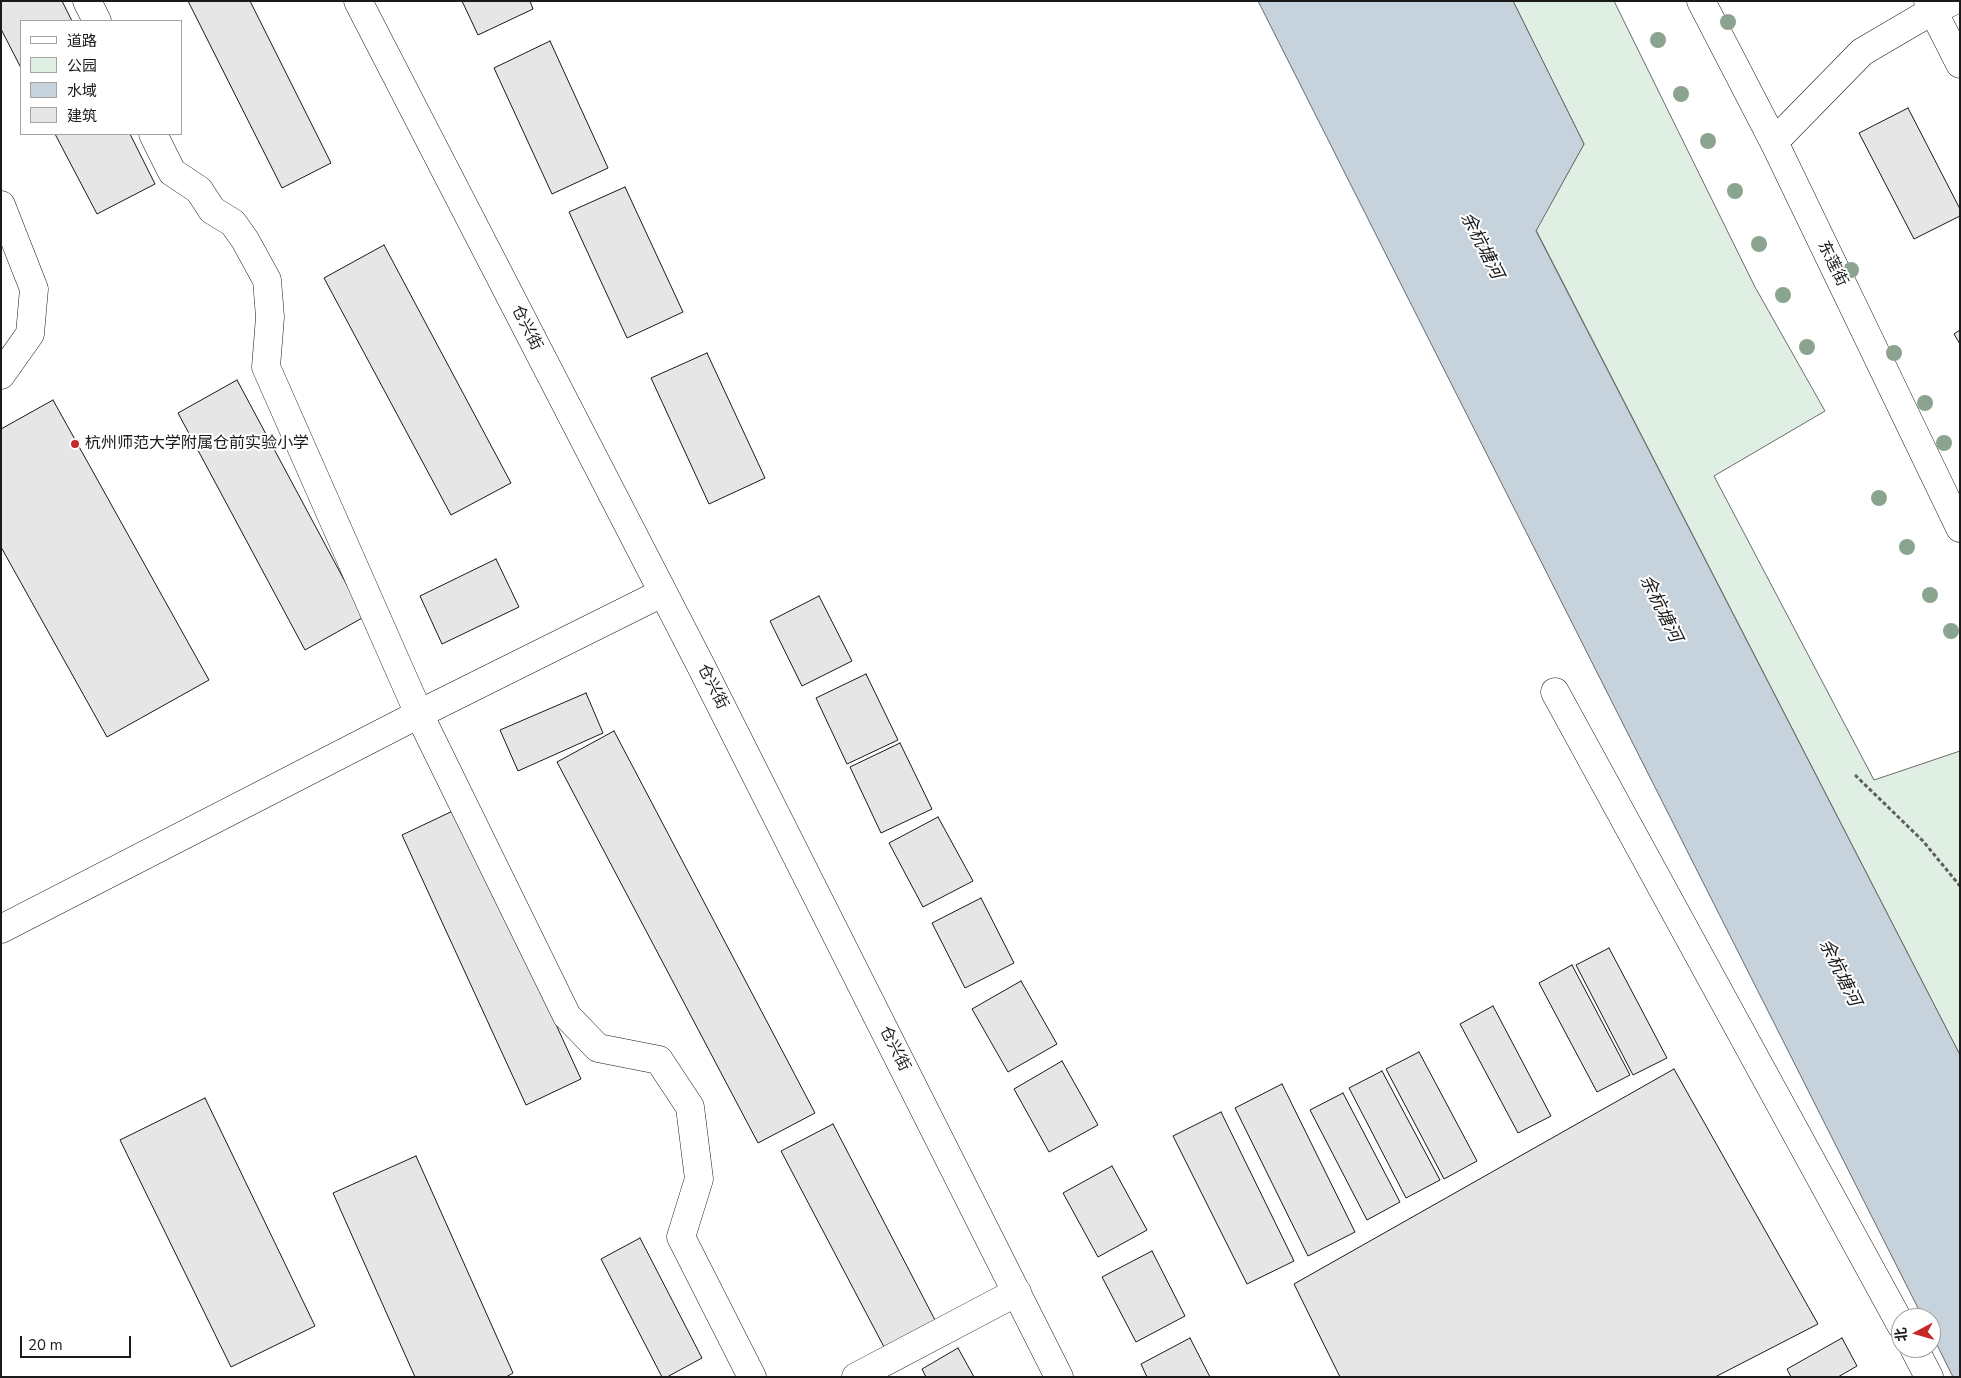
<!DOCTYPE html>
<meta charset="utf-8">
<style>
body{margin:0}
#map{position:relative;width:1961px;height:1378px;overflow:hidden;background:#fff;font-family:"Nunito Sans","Noto Sans SC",sans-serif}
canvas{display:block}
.frame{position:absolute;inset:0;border:2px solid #1a1a1a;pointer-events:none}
.legend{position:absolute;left:20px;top:20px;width:162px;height:115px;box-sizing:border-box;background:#fff;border:1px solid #a3a3a3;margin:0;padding:6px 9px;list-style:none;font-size:15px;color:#1a1a1a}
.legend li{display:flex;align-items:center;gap:10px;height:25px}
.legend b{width:25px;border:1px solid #a3a3a3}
.north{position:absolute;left:1891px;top:1308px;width:50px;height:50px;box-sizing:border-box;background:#fff;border:1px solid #a3a3a3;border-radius:50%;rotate:264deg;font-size:14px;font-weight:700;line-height:20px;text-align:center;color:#1a1a1a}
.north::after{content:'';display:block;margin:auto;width:18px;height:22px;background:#c62828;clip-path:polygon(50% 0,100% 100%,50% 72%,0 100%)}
.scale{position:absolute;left:20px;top:1336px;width:111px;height:22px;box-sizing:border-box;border:2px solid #1a1a1a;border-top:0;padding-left:6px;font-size:15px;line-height:18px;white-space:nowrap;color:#1a1a1a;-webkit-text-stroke:4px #fff;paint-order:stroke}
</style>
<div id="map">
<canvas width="1961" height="1378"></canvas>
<div class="frame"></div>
<ul class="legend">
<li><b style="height:6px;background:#fff"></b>道路</li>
<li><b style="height:14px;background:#e0efe3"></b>公园</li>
<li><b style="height:14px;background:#c6d2dc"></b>水域</li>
<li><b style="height:14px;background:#e6e6e6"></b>建筑</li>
</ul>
<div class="north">北</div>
<div class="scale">20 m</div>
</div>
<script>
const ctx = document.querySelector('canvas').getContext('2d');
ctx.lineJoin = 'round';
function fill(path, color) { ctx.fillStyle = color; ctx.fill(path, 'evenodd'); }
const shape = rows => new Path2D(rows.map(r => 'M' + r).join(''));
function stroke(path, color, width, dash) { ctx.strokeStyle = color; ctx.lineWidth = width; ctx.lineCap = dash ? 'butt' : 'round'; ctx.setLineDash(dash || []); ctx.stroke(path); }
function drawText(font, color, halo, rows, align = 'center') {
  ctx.font = font + ' "Nunito Sans","Noto Sans SC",sans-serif'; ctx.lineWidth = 4; ctx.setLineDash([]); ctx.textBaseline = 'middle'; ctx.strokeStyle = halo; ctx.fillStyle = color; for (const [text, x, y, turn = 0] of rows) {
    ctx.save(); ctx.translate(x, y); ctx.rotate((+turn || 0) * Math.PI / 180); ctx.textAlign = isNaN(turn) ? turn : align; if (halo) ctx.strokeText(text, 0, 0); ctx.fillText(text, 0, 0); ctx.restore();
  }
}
const green = shape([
 [1513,1,1614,1,1755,287,1825,411,1714,476,1874,780,1960,751,1960,1055,1536,230,1584,144,1513,1]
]);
const water = shape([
 [1258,1,1513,1,1584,144,1536,231,1960,1055,1960,1377,1953,1377,1931,1333,1931,1318,1923,1318,1258,1]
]);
const building = shape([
 [1,1,62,1,72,21,21,21,21,68,1,29,1,1],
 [188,1,250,1,331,163,282,188,188,1],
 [462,1,530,1,533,9,478,35,462,1],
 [550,41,608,168,552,194,494,68,550,41],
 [1908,108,1960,209,1960,216,1914,239,1859,133,1908,108],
 [55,134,130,134,155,184,97,214,55,134],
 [625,187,683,312,627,338,569,212,625,187],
 [384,245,511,483,451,515,324,278,384,245],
 [1960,330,1960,344,1954,334,1960,330],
 [707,353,765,478,709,504,651,378,707,353],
 [237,380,364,617,305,650,178,413,237,380],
 [53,400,209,680,107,737,1,547,1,429,53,400],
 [496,559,519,607,442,644,420,596,496,559],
 [819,596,852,661,802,686,770,621,819,596],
 [866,674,898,740,847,764,816,698,866,674],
 [586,693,603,733,518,771,500,730,586,693],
 [614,731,815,1113,758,1143,557,762,614,731],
 [900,743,932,809,881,833,850,767,900,743],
 [457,809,581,1079,526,1105,402,835,457,809],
 [938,817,973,881,923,907,889,843,938,817],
 [981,898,1014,963,965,988,932,923,981,898],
 [1609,948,1667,1058,1633,1075,1576,965,1609,948],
 [1572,965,1630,1075,1597,1092,1539,983,1572,965],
 [1021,981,1057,1044,1008,1072,972,1009,1021,981],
 [1493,1006,1551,1116,1518,1133,1460,1024,1493,1006],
 [1419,1052,1477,1161,1444,1179,1386,1069,1419,1052],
 [1062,1061,1098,1125,1049,1152,1014,1089,1062,1061],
 [1674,1069,1818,1324,1715,1377,1340,1377,1294,1284,1674,1069],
 [1382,1071,1440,1180,1406,1198,1349,1088,1382,1071],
 [1282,1084,1355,1232,1308,1256,1235,1108,1282,1084],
 [1343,1093,1400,1202,1367,1220,1310,1110,1343,1093],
 [205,1098,315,1326,231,1367,120,1140,205,1098],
 [1221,1112,1294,1261,1247,1284,1173,1136,1221,1112],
 [833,1124,935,1320,884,1347,781,1151,833,1124],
 [416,1156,513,1373,506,1377,415,1377,333,1193,416,1156],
 [1112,1166,1147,1230,1098,1257,1063,1193,1112,1166],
 [640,1238,702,1358,667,1377,662,1377,601,1259,640,1238],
 [1152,1251,1185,1316,1136,1342,1102,1277,1152,1251],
 [1190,1338,1210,1377,1147,1377,1141,1364,1190,1338],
 [1842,1338,1857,1366,1838,1377,1791,1377,1787,1369,1842,1338],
 [958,1348,974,1377,926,1377,922,1369,958,1348]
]);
const path = shape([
 [1855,775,1923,841,1960,886]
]);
const minor = shape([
 [87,1,97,21],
 [358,1,701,666,1059,1377],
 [1701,1,1774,142,1960,528],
 [1928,1,1960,64],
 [153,134,172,172,199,190,212,210,233,223,245,240,267,280,270,317,266,367,419,714,567,1016,598,1048,659,1060,690,1107,699,1179,681,1237,752,1377],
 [1774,142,1862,52,1932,11,1953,1],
 [1,205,34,289,30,334,1,375],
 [1555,692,1901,1325],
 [1,929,419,714,662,593],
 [1914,1348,1929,1377],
 [856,1377,1017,1292]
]);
const trees = [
 [1728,22],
 [1658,40],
 [1681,94],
 [1708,141],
 [1735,191],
 [1759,244],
 [1851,270],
 [1783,295],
 [1807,347],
 [1894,353],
 [1925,403],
 [1944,443],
 [1879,498],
 [1907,547],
 [1930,595],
 [1951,631]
];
const markers = [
 [75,444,5,"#c62828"]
];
const streetNames = [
 ["东莲街",1832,264,64],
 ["仓兴街",526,328,63],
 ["仓兴街",712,687,63],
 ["仓兴街",894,1049,63]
];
const poiNames = [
 ["杭州师范大学附属仓前实验小学",85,444]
];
const waterNames = [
 ["余杭塘河",1481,246,63],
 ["余杭塘河",1660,609,64],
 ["余杭塘河",1839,973,64]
];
fill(green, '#e0efe3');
stroke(green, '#6a6a6a', 1);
fill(water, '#c6d2dc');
stroke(water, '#6a6a6a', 1);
fill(building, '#e6e6e6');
stroke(building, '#1a1a1a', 1);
stroke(minor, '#1a1a1a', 29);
stroke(path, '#5f5f5f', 3, [4, 2.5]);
stroke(minor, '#fff', 28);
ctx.fillStyle = '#8aa48f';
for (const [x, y] of trees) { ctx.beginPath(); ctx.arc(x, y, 8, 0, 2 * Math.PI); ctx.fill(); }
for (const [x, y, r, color] of markers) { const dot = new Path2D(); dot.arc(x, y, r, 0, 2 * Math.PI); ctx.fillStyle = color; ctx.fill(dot); stroke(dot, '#fff', 2); }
drawText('16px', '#1a1a1a', '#fff', streetNames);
drawText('16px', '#1a1a1a', '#fff', poiNames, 'left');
drawText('italic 18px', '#1a1a1a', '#fff', waterNames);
</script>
